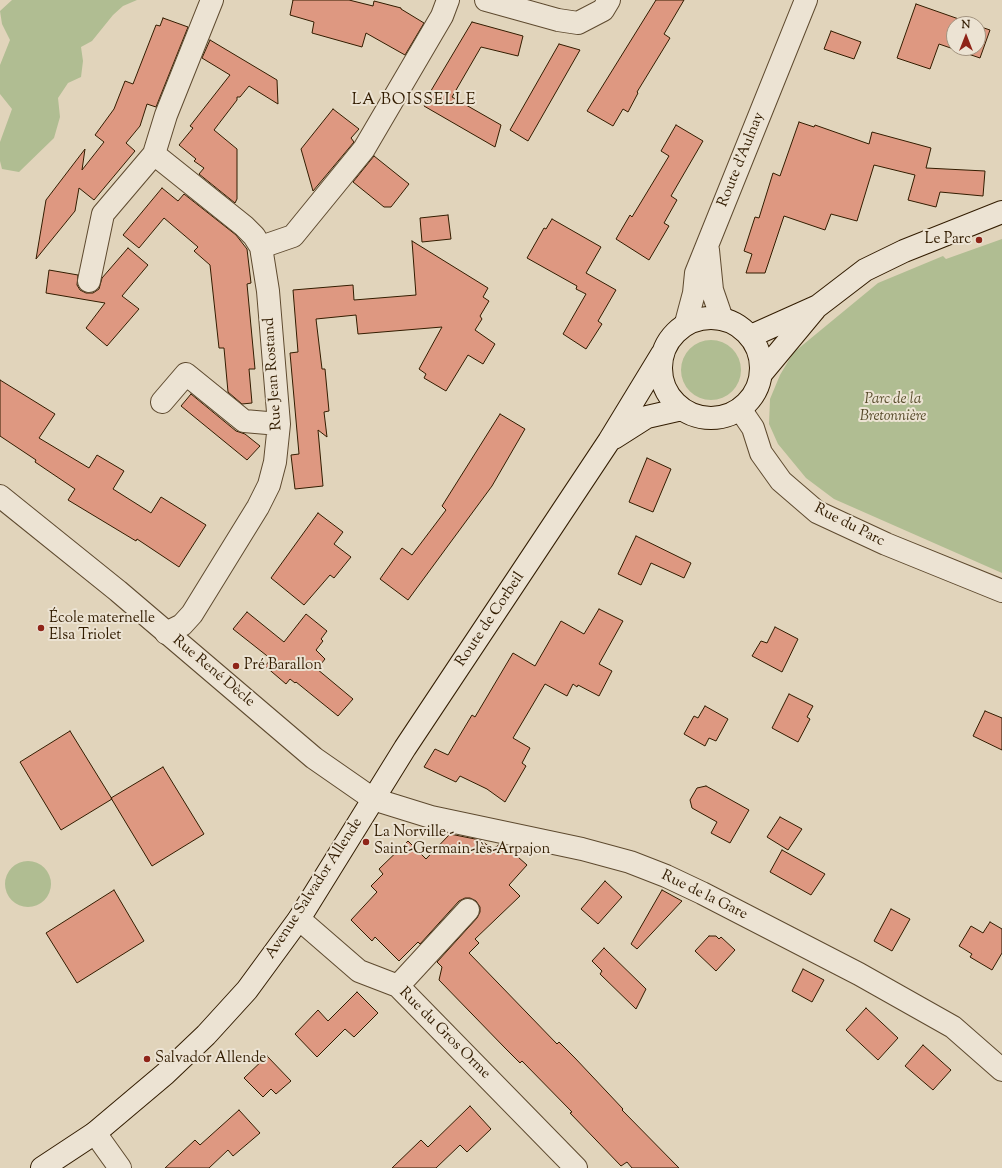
<!DOCTYPE html>
<meta charset="utf-8">
<style>
body{margin:0}
#map{position:relative;width:1002px;height:1168px;overflow:hidden;background:#e1d4bb;font-family:"Sorts Mill Goudy",serif}
canvas{display:block}
.north{position:absolute;left:946px;top:16px;width:40px;height:40px;box-sizing:border-box;background:#ece3d3;border:1px solid #a2937f;border-radius:50%;rotate:0deg;font-size:11px;font-weight:700;line-height:16px;text-align:center;color:#321c00}
.north::after{content:'';display:block;margin:auto;width:14px;height:18px;background:#8f2418;clip-path:polygon(50% 0,100% 100%,50% 72%,0 100%)}
</style>
<div id="map">
<canvas width="1002" height="1168"></canvas>
<div class="north">N</div>
</div>
<script>
const ctx = document.querySelector('canvas').getContext('2d');
ctx.lineJoin = 'round';
function fill(path, color) { ctx.fillStyle = color; ctx.fill(path, 'evenodd'); }
const shape = rows => new Path2D(rows.map(r => 'M' + r).join(''));
function stroke(path, color, width, dash) { ctx.strokeStyle = color; ctx.lineWidth = width; ctx.lineCap = dash ? 'butt' : 'round'; ctx.setLineDash(dash || []); ctx.stroke(path); }
function drawText(font, color, halo, rows, align = 'center') {
  ctx.font = font + ' "Sorts Mill Goudy",serif'; ctx.lineWidth = 4; ctx.setLineDash([]); ctx.textBaseline = 'middle'; ctx.strokeStyle = halo; ctx.fillStyle = color; for (const [text, x, y, turn = 0] of rows) {
    ctx.save(); ctx.translate(x, y); ctx.rotate((+turn || 0) * Math.PI / 180); ctx.textAlign = isNaN(turn) ? turn : align; if (halo) ctx.strokeText(text, 0, 0); ctx.fillText(text, 0, 0); ctx.restore();
  }
}
const green = shape([
 [12,0,137,0,123,6,113,15,92,41,81,47,83,61,81,77,68,83,58,98,60,117,54,138,19,172,2,169,0,161,0,142,12,109,0,94,0,65,10,40,2,24,0,11],
 [1002,239,1002,573,834,499,806,478,778,444,769,424,770,399,780,375,793,353,878,283,943,256,946,259],
 '681 370a30 30 0 1 1 60 0a30 30 0 1 1-60 0Z',
 '5 884a23 23 0 1 1 46 0a23 23 0 1 1-46 0Z'
]);
const building = shape([
 [293,0,349,0,373,6,374,1,401,8,401,9,424,23,405,55,366,33,362,47,312,33,314,22,290,15,293,0],
 [656,0,684,0,664,34,670,38,637,92,638,93,628,112,623,109,613,126,587,111,656,0],
 [916,4,973,24,954,24,954,48,978,48,978,26,990,30,980,58,939,44,930,69,897,58,916,4],
 [163,18,188,27,156,107,147,104,140,126,126,143,135,151,94,200,79,188,75,211,36,259,46,200,85,149,82,170,104,142,95,135,114,109,125,81,133,84,156,25,160,26,163,18],
 [472,22,523,36,518,56,481,47,452,97,501,125,495,147,424,106,431,95,429,94,472,22],
 [831,31,861,42,854,59,824,49,831,31],
 [210,40,277,80,278,104,249,86,240,97,237,97,237,100,214,130,237,149,237,199,235,203,199,174,204,168,194,161,196,159,179,145,193,128,190,126,230,75,202,58,210,40],
 [559,44,580,50,528,141,510,130,559,44],
 [333,109,359,129,351,138,354,142,313,191,301,149,333,109],
 [799,122,814,127,815,125,869,144,872,132,931,148,926,168,985,171,983,196,940,192,936,207,908,200,915,175,874,165,857,221,831,214,825,230,784,216,765,273,746,273,752,254,744,251,755,217,759,218,773,173,780,176,799,122],
 [676,125,703,141,671,196,677,200,664,223,669,226,649,260,616,239,630,215,632,217,669,156,661,151,676,125],
 [374,156,409,184,391,207,384,207,353,182,374,156],
 [162,188,178,201,184,194,236,235,247,249,251,283,247,284,255,369,249,369,252,403,242,404,228,392,224,348,219,348,210,265,194,251,198,247,164,218,139,248,123,235,162,188],
 [448,215,451,239,422,242,420,218,448,215],
 [552,219,601,247,586,273,616,290,598,321,602,324,586,349,563,334,586,294,576,289,577,286,527,258,544,228,546,229,552,219],
 [412,241,488,288,483,297,489,301,480,316,482,319,475,330,495,344,483,364,468,355,446,391,424,378,426,374,419,369,442,327,358,334,356,315,316,319,322,369,325,369,329,411,324,412,327,437,318,430,323,486,295,489,291,455,299,454,290,353,298,352,293,290,353,285,354,300,416,295,412,241],
 [128,248,148,265,122,296,139,309,107,346,86,328,105,303,46,293,49,270,78,275,77,285,80,290,86,293,93,293,99,289,102,278,128,248],
 [0,380,55,414,39,438,89,468,97,455,124,471,113,489,151,513,161,497,206,525,179,567,137,539,136,541,68,500,75,489,35,462,36,460,0,436,0,380],
 [191,394,236,431,245,434,260,446,247,460,181,406,191,394],
 [500,414,525,429,492,486,408,600,380,579,402,548,412,555,446,510,442,506,500,414],
 [647,458,671,469,653,512,629,502,647,458],
 [318,513,343,532,334,544,351,557,334,578,330,575,304,605,271,578,318,513],
 [636,536,691,563,684,578,651,563,641,585,618,574,636,536],
 [599,609,623,621,599,664,612,671,599,696,578,685,577,687,573,684,567,696,545,684,513,738,530,748,522,763,526,766,505,802,487,789,460,776,456,782,424,767,435,749,448,755,472,715,475,717,513,653,535,666,561,621,584,634,599,609],
 [247,612,284,642,306,614,327,631,321,639,323,641,316,650,325,659,317,669,353,699,338,716,296,682,295,683,290,679,286,684,265,666,271,659,233,629,247,612],
 [775,627,798,639,782,672,752,656,761,641,767,643,775,627],
 [789,694,813,706,807,717,810,719,798,742,772,728,789,694],
 [705,706,728,719,716,741,709,738,705,746,684,734,694,716,698,718,705,706],
 [985,711,1002,718,1002,750,973,736,985,711],
 [70,731,112,799,61,830,20,762,70,731],
 [163,767,204,834,152,866,111,798,163,767],
 [706,786,749,810,730,843,711,833,717,822,692,808,690,800,697,788,706,786],
 [780,817,802,829,788,850,767,837,780,817],
 [450,834,480,840,493,849,500,844,507,851,509,849,527,865,509,885,520,896,475,939,479,943,469,953,557,1044,559,1042,575,1058,623,1109,622,1110,679,1168,632,1168,627,1162,621,1166,570,1113,572,1112,522,1061,520,1063,505,1048,439,980,442,967,437,962,477,918,480,912,480,907,476,901,470,898,465,898,459,901,420,944,418,942,399,961,375,937,372,941,351,920,377,892,371,886,383,874,379,869,408,841,426,859,450,834],
 [782,850,825,874,811,895,770,872,782,850],
 [605,881,622,897,598,924,581,909,605,881],
 [114,890,144,941,77,983,46,933,114,890],
 [662,890,682,901,637,949,631,944,662,890],
 [891,909,910,919,892,951,874,941,891,909],
 [990,922,1002,929,1002,953,992,970,970,957,972,954,959,946,971,926,983,933,990,922],
 [709,936,716,936,719,939,721,937,735,950,716,971,695,951,709,936],
 [604,948,646,989,636,1009,600,974,602,971,592,961,604,948],
 [803,969,824,980,812,1002,792,991,803,969],
 [357,992,378,1013,354,1037,345,1029,317,1057,295,1034,318,1010,328,1021,357,992],
 [866,1008,898,1038,878,1060,846,1030,866,1008],
 [923,1045,951,1070,933,1090,905,1066,923,1045],
 [267,1056,291,1081,276,1094,271,1089,263,1097,244,1078,267,1056],
 [470,1106,491,1129,467,1152,460,1145,436,1168,392,1168,421,1140,428,1147,470,1106],
 [239,1110,260,1133,233,1156,228,1150,209,1168,165,1168,195,1140,200,1145,239,1110]
]);
const minor = shape([
 [486,0,558,20,578,23,603,10,609,0],
 [154,154,244,226,254,236,261,247,268,291,279,424,275,462,269,485,258,507,192,614,182,625,166,633],
 [261,247,293,236,364,149,442,16,448,0],
 [708,250,712,290,722,319],
 [89,281,103,214,154,154,166,115,212,0],
 [686,323,694,293,696,273,806,0],
 [162,402,186,374,244,421,279,424],
 [740,409,753,428,761,453,781,481,817,512,886,544,1002,591],
 [373,799,431,817,582,849,630,862,666,876,702,893,859,974,953,1027,1002,1070],
 [299,919,359,971,398,986,576,1168],
 [398,986,468,910],
 [95,1133,120,1168]
]);
const tertiary = shape([
 [0,496,118,591,314,758,373,799]
]);
const secondary = shape([
 '661 368a50 50 0 1 1 100 0a50 50 0 1 1-100 0Z',
 [751,336,818,306,865,270,904,251,1002,212],
 [761,374,815,309],
 [614,438,647,417,682,409],
 [42,1168,95,1133,165,1074,206,1035,247,990,299,919,405,748,609,441,662,354]
]);
const markers = [
 [979,240,4,"#8f2418"],
 [41,628,4,"#8f2418"],
 [236,666,4,"#8f2418"],
 [366,842,4,"#8f2418"],
 [147,1059,4,"#8f2418"]
];
const streetNames = [
 ["Route d'Aulnay",742,160,-68],
 ["Rue Jean Rostand",274,374,-94],
 ["Rue du Parc",849,526,27],
 ["Route de Corbeil",491,620,-56],
 ["Rue René Dècle",213,672,40],
 ["Avenue Salvador Allende",315,889,-57],
 ["Rue de la Gare",704,896,26],
 ["Rue du Gros Orme",444,1034,45]
];
const poiNames = [
 ["Le Parc",971,240,"right"],
 ["École maternelle",49,619],
 ["Elsa Triolet",49,636],
 ["Pré Barallon",244,666],
 ["La Norville -",374,833],
 ["Saint-Germain-lès-Arpajon",374,850],
 ["Salvador Allende",155,1059]
];
const parkNames = [
 ["Parc de la",893,400],
 ["Bretonnière",893,417]
];
const neighbourhoodNames = [
 ["LA BOISSELLE",414,101]
];
fill(green, '#b0bd92');
fill(building, '#de9881');
stroke(building, '#321c00', 1);
stroke(minor, '#5e4a2f', 24);
stroke(tertiary, '#5e4a2f', 24);
stroke(secondary, '#321c00', 24);
stroke(minor, '#ece3d3', 22);
stroke(tertiary, '#ece3d3', 22);
stroke(secondary, '#ece3d3', 22);
for (const [x, y, r, color] of markers) { const dot = new Path2D(); dot.arc(x, y, r, 0, 2 * Math.PI); ctx.fillStyle = color; ctx.fill(dot); stroke(dot, '#ece3d3', 1.5); }
drawText('15px', '#321c00', '#ece3d3', streetNames);
drawText('15px', '#321c00', '#ece3d3', poiNames, 'left');
drawText('italic 15px', '#584c2c', '#ece3d3', parkNames);
ctx.letterSpacing = '1px';
drawText('16px', '#321c00', '#ece3d3', neighbourhoodNames);
ctx.letterSpacing = '0px';
</script>
